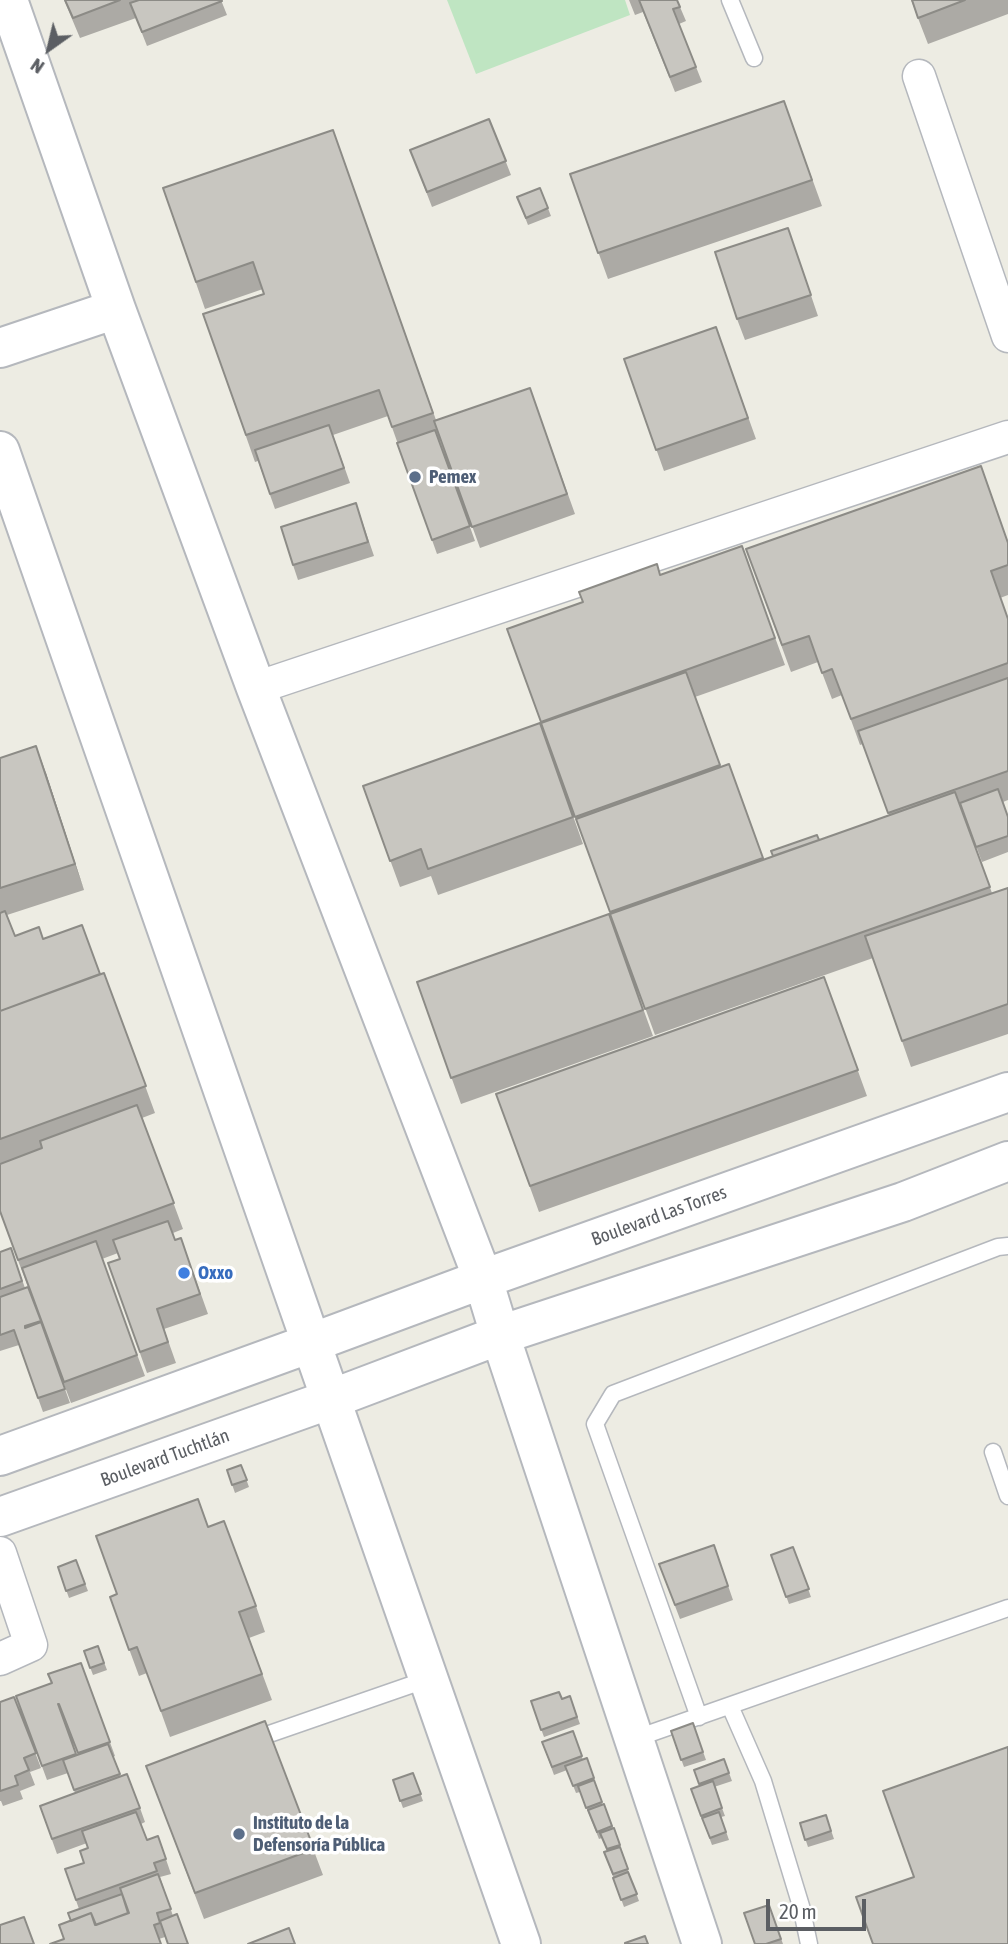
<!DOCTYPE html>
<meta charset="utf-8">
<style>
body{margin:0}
#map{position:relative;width:1008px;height:1944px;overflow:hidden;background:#edece3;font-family:"Asap Condensed",sans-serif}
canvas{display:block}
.north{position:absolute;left:14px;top:14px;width:70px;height:70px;-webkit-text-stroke:5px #fff;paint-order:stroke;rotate:214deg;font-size:19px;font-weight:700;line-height:28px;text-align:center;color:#5b5e63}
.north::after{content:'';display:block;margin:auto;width:24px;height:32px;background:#5b5e63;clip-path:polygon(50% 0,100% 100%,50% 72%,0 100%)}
.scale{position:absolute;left:766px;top:1899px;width:100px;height:32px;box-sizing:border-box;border:4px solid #5b5e63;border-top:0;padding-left:9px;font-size:21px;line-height:24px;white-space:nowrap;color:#5b5e63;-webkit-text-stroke:5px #fff;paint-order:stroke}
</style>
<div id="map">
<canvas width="1008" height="1944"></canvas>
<div class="north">N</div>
<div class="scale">20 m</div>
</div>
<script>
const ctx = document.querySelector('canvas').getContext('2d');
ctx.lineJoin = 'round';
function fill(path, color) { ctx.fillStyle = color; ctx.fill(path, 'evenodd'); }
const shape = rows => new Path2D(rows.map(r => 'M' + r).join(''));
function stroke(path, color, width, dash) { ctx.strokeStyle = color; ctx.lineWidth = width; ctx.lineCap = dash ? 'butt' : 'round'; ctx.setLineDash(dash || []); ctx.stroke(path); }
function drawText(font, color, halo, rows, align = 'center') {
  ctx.font = font + ' "Asap Condensed",sans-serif'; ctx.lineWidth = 7; ctx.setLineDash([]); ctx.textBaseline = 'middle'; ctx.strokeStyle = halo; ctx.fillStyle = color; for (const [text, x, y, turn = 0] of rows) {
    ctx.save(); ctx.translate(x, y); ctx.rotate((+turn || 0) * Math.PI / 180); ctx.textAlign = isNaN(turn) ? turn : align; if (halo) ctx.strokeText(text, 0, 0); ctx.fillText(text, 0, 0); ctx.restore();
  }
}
const green = shape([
 [447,0,625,0,630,15,476,74]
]);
const service = shape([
 [730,0,754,58],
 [993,1452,1008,1496],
 [730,1706,763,1781,801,1906,809,1944],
 [699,1717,595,1424,613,1394,998,1247,1008,1246],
 [634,1739,1008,1608],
 [252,1740,428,1679]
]);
const minor = shape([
 [919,76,1008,336],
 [256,688,1008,437],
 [0,1553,31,1645,0,1659]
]);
const tertiary = shape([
 [8,0,116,309,256,688,483,1279,500,1335,702,1944],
 [0,348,116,309],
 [0,451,521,1944],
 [0,1456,311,1343,483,1279,1008,1092],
 [0,1517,331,1399,500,1335,903,1202,1008,1161]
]);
const wall = shape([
 [64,0,221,0,227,15,147,46,136,18,80,38],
 [629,0,677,0,686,21,679,24,702,82,675,92,643,12,635,15],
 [911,0,1008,0,1008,14,928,44],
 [784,101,822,206,608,279,570,174],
 [489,119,511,175,432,207,410,150],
 [333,130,436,420,530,388,575,514,480,548,441,440,439,440,475,541,437,554,388,416,333,435,350,483,275,509,258,461,255,462,203,314,264,294,263,289,205,309,163,188],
 [540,188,551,216,528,225,517,197],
 [788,228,818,316,745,340,737,319],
 [716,327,756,439,664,471,624,359],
 [356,503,374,556,298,580,293,565],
 [1008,542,1008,595,1000,598,1008,619,1008,800,1003,802,1008,817,1008,852,982,862,965,816,964,816,992,893,1008,888,1008,1034,911,1067,873,958,655,1035,507,629,742,546,785,665,695,697,720,767,729,764,763,860,889,815,863,744,860,745,842,695,832,699,818,662,791,672,746,549],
 [540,723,583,844,438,895,431,876,400,887,363,786],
 [0,758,46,773,84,890,7,915,15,936,43,939,100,974,104,973,155,1113,142,1118,183,1229,173,1233,175,1240,181,1238,208,1314,164,1329,176,1363,147,1373,108,1263,120,1259,118,1253,102,1259,145,1376,71,1403,0,1212],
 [609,914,653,1036,461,1104,417,982],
 [824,977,867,1096,539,1212,496,1094],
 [11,1248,25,1288,28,1287,70,1403,43,1412,19,1345,0,1351,0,1252],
 [241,1465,249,1487,235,1493,227,1470],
 [208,1527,256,1606,265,1632,249,1638,272,1700,170,1737,147,1673,139,1676,110,1597,117,1594],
 [714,1545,733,1600,680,1619,659,1564],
 [793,1547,811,1597,789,1604,771,1555],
 [76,1560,88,1591,69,1598,58,1567],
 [98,1646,107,1670,93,1675,84,1651],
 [81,1663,115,1756,113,1757,120,1776,140,1808,145,1822,141,1824,147,1840,158,1836,171,1874,160,1877,173,1916,165,1937,159,1939,64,1939,71,1921,79,1909,65,1869,84,1863,88,1848,87,1843,57,1854,40,1806,75,1793,68,1773,47,1780,16,1696,52,1683],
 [63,1718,65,1718,78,1755,77,1756],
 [570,1696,580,1724,544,1737,531,1701,562,1699],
 [14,1697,41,1768,30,1772,35,1785,20,1791,23,1799,3,1806,1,1801,0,1801,0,1702],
 [265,1721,323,1875,204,1919,146,1766],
 [693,1723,706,1760,684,1767,671,1731],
 [573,1731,583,1760,587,1758,602,1804,604,1804,620,1845,630,1876,639,1901,624,1907,604,1852,607,1851,602,1838,599,1839,580,1792,576,1793,567,1770,554,1775,542,1742],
 [724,1759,732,1781,714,1787,725,1816,721,1817,729,1840,712,1845,691,1789,700,1786,694,1770],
 [413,1773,423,1801,403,1808,393,1780],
 [826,1815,834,1839,808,1847,800,1823],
 [769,1905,783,1944,755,1944]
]);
const shadedWall = shape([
 [36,746,46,773,84,890,75,864]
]);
const building = shape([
 [65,0,120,0,73,18,65,0],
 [139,0,221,0,222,1,142,32,130,3,139,0],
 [639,0,677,0,680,7,673,9,696,67,670,77,639,0],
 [912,0,965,0,918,18,912,0],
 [784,101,812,180,598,253,570,174,784,101],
 [489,119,506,161,427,192,410,150,489,119],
 [333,130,433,413,392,427,379,390,246,435,203,314,264,294,253,262,196,282,163,188,333,130],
 [540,188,548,208,526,218,517,197,540,188],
 [788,228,811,295,737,319,715,252,788,228],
 [716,327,748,418,656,450,624,359,716,327],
 [530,388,567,494,472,527,434,421,530,388],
 [329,425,344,468,270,494,255,450,329,425],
 [435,430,470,526,432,540,397,443,435,430],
 [981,466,1008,543,1008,565,991,571,1008,619,1008,663,851,719,832,669,822,673,809,636,782,645,746,549,981,466],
 [356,503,368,542,293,565,281,527,356,503],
 [742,546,775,638,541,722,507,629,583,602,579,592,657,564,660,575,742,546],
 [686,672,720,765,575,817,541,723,686,672],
 [1008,678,1008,771,888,813,858,731,1008,678],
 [540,723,573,817,428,869,421,849,390,861,363,786,540,723],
 [36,746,75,864,0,888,0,758,36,746],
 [729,764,763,858,610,912,576,819,729,764],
 [998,789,1008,817,1008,836,976,847,960,803,998,789],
 [955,792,990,887,645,1009,610,914,955,792],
 [817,835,819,840,773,856,771,851,817,835],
 [1008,888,1008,1004,902,1041,865,936,1008,888],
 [5,911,15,936,39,927,43,939,82,925,100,974,0,1011,0,913,5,911],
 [609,914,643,1010,451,1078,417,982,609,914],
 [104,973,146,1086,0,1139,0,1011,104,973],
 [824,977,858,1070,530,1186,496,1094,824,977],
 [137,1105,174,1203,18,1260,0,1211,0,1164,42,1148,40,1141,137,1105],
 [168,1221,175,1240,181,1238,200,1294,157,1309,168,1342,140,1352,108,1263,120,1259,113,1240,168,1221],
 [96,1241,137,1355,64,1382,22,1268,96,1241],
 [11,1248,22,1281,0,1289,0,1252,11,1248],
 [28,1287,41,1321,25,1326,25,1328,41,1322,65,1389,38,1398,14,1330,0,1335,0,1297,28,1287],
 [241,1465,247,1480,232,1485,227,1470,241,1465],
 [198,1499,208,1527,224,1521,256,1606,239,1612,262,1674,161,1711,137,1647,129,1650,110,1597,117,1594,96,1536,198,1499],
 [714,1545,728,1586,675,1605,659,1564,714,1545],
 [793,1547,809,1589,786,1597,771,1555,793,1547],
 [76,1560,85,1584,66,1591,58,1567,76,1560],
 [98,1646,104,1663,90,1668,84,1651,98,1646],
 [81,1663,110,1742,78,1753,59,1704,58,1704,76,1754,42,1766,16,1696,52,1683,48,1674,81,1663],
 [559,1692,562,1699,570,1696,577,1717,541,1730,531,1701,559,1692],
 [14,1697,36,1753,24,1758,29,1770,15,1776,18,1785,0,1791,0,1702,14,1697],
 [265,1721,314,1849,195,1893,146,1766,265,1721],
 [693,1723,703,1752,681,1760,671,1731,693,1723],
 [573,1731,582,1756,552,1767,542,1742,573,1731],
 [108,1744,120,1774,74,1790,63,1760,108,1744],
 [1008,1747,1008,1944,873,1944,856,1897,914,1877,883,1791,1008,1747],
 [587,1758,594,1778,573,1786,565,1766,587,1758],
 [724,1759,729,1773,699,1784,694,1770,724,1759],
 [413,1773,421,1794,400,1801,393,1780,413,1773],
 [127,1774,140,1808,52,1839,40,1806,127,1774],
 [594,1780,602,1802,586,1808,578,1786,594,1780],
 [713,1781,722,1808,701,1816,691,1789,713,1781],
 [604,1804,612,1826,597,1832,588,1810,604,1804],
 [136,1812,147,1840,158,1836,166,1859,154,1863,157,1871,76,1900,65,1869,84,1863,80,1851,88,1848,82,1831,136,1812],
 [719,1812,726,1832,710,1838,702,1818,719,1812],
 [826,1815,831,1831,805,1840,800,1823,826,1815],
 [614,1828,620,1845,607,1849,600,1833,614,1828],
 [620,1847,628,1869,613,1874,604,1852,620,1847],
 [628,1872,637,1894,621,1900,613,1878,628,1872],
 [158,1874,171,1909,157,1913,160,1923,154,1925,161,1944,50,1944,64,1939,59,1925,91,1913,95,1925,129,1913,120,1888,158,1874],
 [122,1894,128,1913,96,1925,91,1913,71,1921,68,1913,122,1894],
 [769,1905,781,1939,766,1944,755,1944,744,1913,769,1905],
 [177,1914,188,1944,168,1944,160,1921,177,1914],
 [24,1917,34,1944,0,1944,0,1925,24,1917],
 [289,1928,295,1944,248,1944,289,1928],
 [645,1936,648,1944,625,1944,625,1943,645,1936]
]);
const markers = [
 [415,477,7,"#5c6f8a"],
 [184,1273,7,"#3f7fe0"],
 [239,1834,7,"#5c6f8a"]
];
const serviceNames = [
 ["Pemex",429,477],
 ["Instituto de la",253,1823],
 ["Defensoría Pública",253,1845]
];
const streetNames = [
 ["Boulevard Las Torres",659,1216,-20],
 ["Boulevard Tuchtlán",165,1458,-20]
];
const shopNames = [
 ["Oxxo",198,1273]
];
fill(green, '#bfe5c2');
stroke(service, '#b5b8bd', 19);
stroke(minor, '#b5b8bd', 35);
stroke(tertiary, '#b5b8bd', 42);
stroke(service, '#fff', 16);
stroke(minor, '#fff', 32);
stroke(tertiary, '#fff', 38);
fill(wall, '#acaaa5');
fill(shadedWall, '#8c8b86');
fill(building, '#c8c6c0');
stroke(building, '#8c8b86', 2);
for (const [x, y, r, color] of markers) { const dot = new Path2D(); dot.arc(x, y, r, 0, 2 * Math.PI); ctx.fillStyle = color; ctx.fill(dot); stroke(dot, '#fff', 2.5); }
drawText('bold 19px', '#4e5e75', '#fff', serviceNames, 'left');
drawText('19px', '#5b5e63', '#fff', streetNames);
drawText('bold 19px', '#366cbe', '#fff', shopNames, 'left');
</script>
